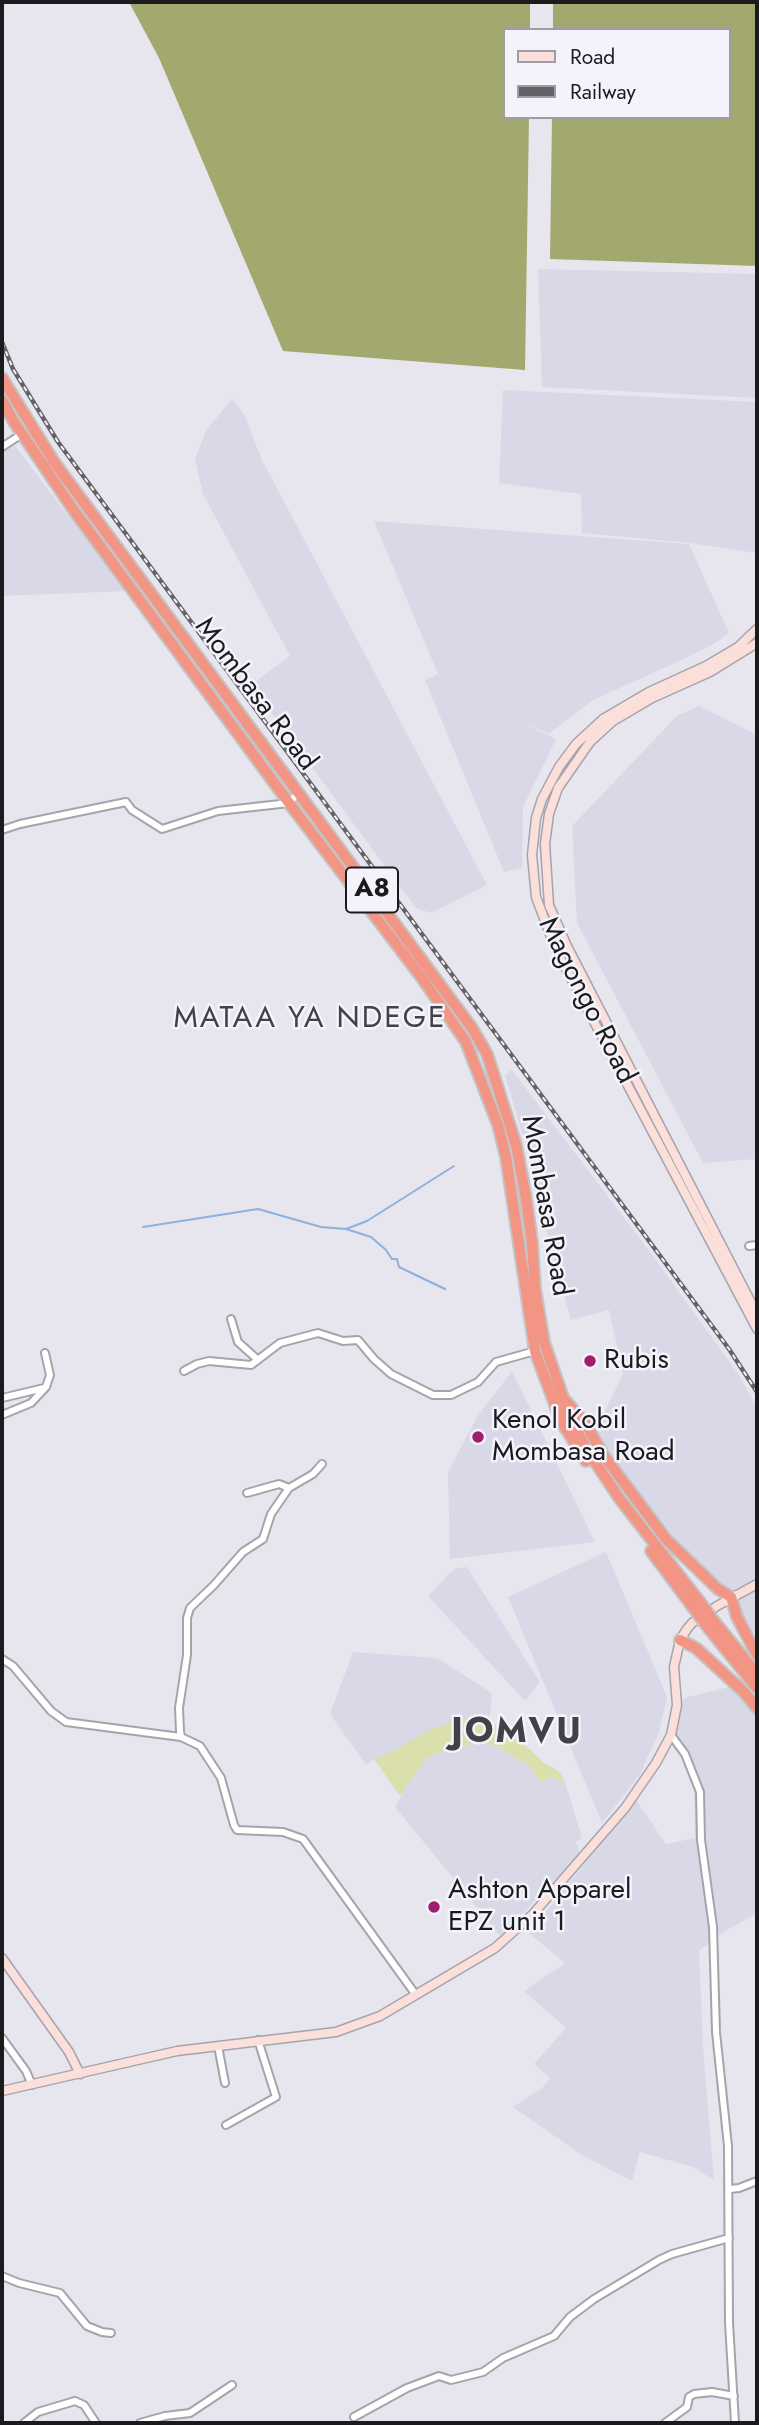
<!DOCTYPE html>
<style>
body{margin:0}
#map{position:relative;width:759px;height:2425px;overflow:hidden;background:#e7e6ee;font-family:Jost,sans-serif}
canvas{display:block}
.frame{position:absolute;inset:0;border:4px solid #1b1b1e;pointer-events:none}
.legend{position:absolute;left:503px;top:28px;width:228px;height:91px;box-sizing:border-box;background:#f4f3fc;border:2px solid #9d9da3;margin:0;padding:9px 12px;list-style:none;font-size:21px;color:#1b1b1e}
.legend li{display:flex;align-items:center;gap:14px;height:35px}
.legend b{width:35px;border:2px solid #9d9da3}
</style>
<div id="map">
<canvas width="759" height="2425"></canvas>
<div class="frame"></div>
<ul class="legend">
<li><b style="height:9px;background:#fbdfda"></b>Road</li>
<li><b style="height:9px;background:#636267"></b>Railway</li>
</ul>
</div>
<script>
const ctx = document.querySelector('canvas').getContext('2d');
ctx.lineJoin = 'round';
function fill(path, color) { ctx.fillStyle = color; ctx.fill(path, 'evenodd'); }
const shape = rows => new Path2D(rows.map(r => 'M' + r).join(''));
function stroke(path, color, width, dash) { ctx.strokeStyle = color; ctx.lineWidth = width; ctx.lineCap = dash ? 'butt' : 'round'; ctx.setLineDash(dash || []); ctx.stroke(path); }
function drawText(font, color, halo, rows, align = 'center') {
  ctx.font = font + ' Jost,sans-serif'; ctx.lineWidth = 5; ctx.setLineDash([]); ctx.textBaseline = 'middle'; ctx.strokeStyle = halo; ctx.fillStyle = color; for (const [text, x, y, turn = 0] of rows) {
    ctx.save(); ctx.translate(x, y); ctx.rotate((+turn || 0) * Math.PI / 180); ctx.textAlign = isNaN(turn) ? turn : align; if (halo) ctx.strokeText(text, 0, 0); ctx.fillText(text, 0, 0); ctx.restore();
  }
}
const built = shape([
 [538,269,757,274,757,398,542,387],
 [503,390,757,402,757,553,690,543,582,533,581,494,499,483],
 [232,399,244,414,262,460,487,885,431,913,416,908,251,685,290,656,203,494,195,459,206,431],
 [15,446,126,591,2,596,2,452],
 [374,521,689,544,729,633,717,642,686,658,593,700,549,734,511,717,556,739,523,807,522,868,504,872,425,680,438,674],
 [699,706,757,735,757,1159,703,1163,577,923,572,826,677,716],
 [512,1070,653,1256,739,1375,757,1408,757,1636,643,1499,610,1466,596,1430,623,1374,609,1310,571,1320,533,1184,528,1153,505,1075],
 [512,1371,595,1542,450,1559,448,1472,477,1417],
 [606,1552,667,1697,659,1732,639,1776,602,1823,508,1597],
 [467,1567,540,1682,525,1701,428,1596,454,1569],
 [353,1652,437,1658,492,1693,489,1723,462,1720,374,1759,366,1765,330,1714],
 [745,1683,757,1698,757,1913,720,1934,699,1951,703,2046,714,2180,693,2167,640,2152,632,2181,582,2155,513,2107,542,2088,550,2078,534,2064,566,2028,524,1991,565,1963,529,1933,636,1800,666,1844,695,1838,694,1790,674,1735,684,1698],
 [474,1744,488,1744,498,1747,530,1766,540,1783,551,1777,565,1782,582,1838,576,1842,580,1853,501,1937,395,1807,409,1782,426,1759,438,1753]
]);
const green = shape([
 [462,1720,506,1727,543,1762,560,1772,565,1782,551,1777,540,1783,530,1766,498,1747,488,1744,474,1744,438,1753,426,1759,400,1796,374,1759,397,1749,431,1729]
]);
const forest = shape([
 [129,2,530,2,530,30,505,30,505,117,529,117,525,370,283,351,159,58],
 [553,2,757,2,757,266,550,259,552,117,729,117,729,30,553,30]
]);
const stream = shape([
 [143,1227,258,1209,321,1227,346,1229,367,1221,454,1166],
 [346,1229,371,1237,386,1250,392,1259,397,1259,399,1267,445,1289]
]);
const street = shape([
 [2,447,22,434],
 [2,830,20,824,126,802,132,810,162,829,218,811,289,803,299,792],
 [749,1246,757,1245],
 [231,1319,238,1342,258,1360],
 [184,1371,197,1364,209,1361,251,1365,280,1343,318,1333,343,1341,358,1340,374,1359,391,1374,433,1395,451,1395,478,1382,496,1362,535,1351],
 [2,1398,44,1388],
 [2,1415,31,1403,46,1387,50,1375,45,1353],
 [322,1464,313,1474,289,1488,271,1514,263,1539,243,1552,214,1585,190,1608,187,1618,187,1655,179,1708,180,1731,181,1737,200,1746,221,1778,234,1825,237,1830,283,1832,303,1839,416,1995],
 [247,1493,279,1484,289,1488],
 [2,1659,13,1666,51,1711,66,1722,181,1737],
 [671,1735,685,1754,700,1792,701,1840,713,1927,716,2032,728,2146,729,2323,735,2423],
 [2,2038,26,2071,32,2085],
 [218,2046,225,2083],
 [226,2125,276,2097,258,2040],
 [730,2189,739,2188,757,2181],
 [2,2276,19,2283,60,2293,87,2326,102,2332,111,2333],
 [354,2417,407,2388,439,2376,451,2380,483,2372,503,2358,554,2336,570,2317,594,2299,659,2260,672,2254,729,2238],
 [24,2423,38,2412,75,2401,84,2405,96,2423],
 [140,2423,165,2416,190,2413,232,2385],
 [665,2423,687,2407,689,2397,694,2394,712,2392,734,2396]
]);
const secondary = shape([
 [757,629,738,647,706,666,649,692,603,719,576,744,559,767,542,799,536,818,532,855,536,897,556,950,757,1329],
 [757,643,710,672,652,698,613,721,590,742,558,788,549,814,545,844,549,905,566,944,757,1314],
 [2,1958,69,2052,80,2074],
 [2,2091,177,2051,336,2032,380,2016,495,1948,533,1914,625,1808,656,1763,671,1735,677,1705,674,1667,680,1640,687,1629,692,1623,717,1606,757,1584]
]);
const highway = shape([
 [2,378,54,462,472,1028,487,1054,516,1145,525,1192,532,1242,535,1289,544,1342,569,1415,586,1448,619,1498,700,1602],
 [2,400,14,422,75,512,289,803,422,978,466,1042,498,1125,506,1157,535,1351,561,1421,586,1461],
 [566,1401,585,1423,604,1456,666,1539,718,1589,731,1597,737,1617,757,1655],
 [651,1551,692,1606],
 [713,1620,757,1674],
 [706,1625,757,1688],
 [680,1640,696,1648,744,1692,757,1708]
]);
const rail = shape([
 [2,342,13,369,58,442,729,1349,757,1392]
]);
const highwayBridge = shape([
 [700,1602,713,1620],
 [692,1606,706,1625]
]);
const markers = [
 [590,1361,7,"#a01e6e"],
 [478,1437,7,"#a01e6e"],
 [434,1907,7,"#a01e6e"]
];
const shields = [
 [372,890,52]
];
const shieldNames = [
 ["A8",372,890]
];
const streetNames = [
 ["Mombasa Road",255,695,53],
 ["Magongo Road",586,1001,63],
 ["Mombasa Road",545,1206,80]
];
const poiNames = [
 ["Rubis",604,1361],
 ["Kenol Kobil",492,1421],
 ["Mombasa Road",492,1453],
 ["Ashton Apparel",448,1891],
 ["EPZ unit 1",448,1923]
];
const neighbourhoodNames = [
 ["MATAA YA NDEGE",310,1020]
];
const districtNames = [
 ["JOMVU",517,1734]
];
fill(built, '#d9d8e7');
fill(green, '#dadfab');
fill(forest, '#a3a86f');
stroke(stream, '#8eb0df', 2);
stroke(street, '#a5a4ac', 10);
stroke(secondary, '#a5a4ac', 11);
stroke(highway, '#c4c4c4', 14);
stroke(street, '#fff', 6);
stroke(secondary, '#fbdfda', 8);
stroke(highway, '#f29585', 10);
stroke(rail, '#636267', 4.5);
stroke(rail, '#f4f3fc', 2, [5]);
stroke(highwayBridge, '#c4c4c4', 14, []);
stroke(highwayBridge, '#f29585', 10);
for (const [x, y, r, color] of markers) { const dot = new Path2D(); dot.arc(x, y, r, 0, 2 * Math.PI); ctx.fillStyle = color; ctx.fill(dot); stroke(dot, '#f4f3fc', 2.5); }
for (const [x, y, w] of shields) { const box = new Path2D(); box.roundRect(x - w / 2, y - 22.5, w, 45, 5); ctx.fillStyle = '#f4f3fc'; ctx.fill(box); stroke(box, '#1b1b1e', 2); }
drawText('bold 26px', '#1b1b1e', null, shieldNames);
drawText('28px', '#1b1b1e', '#f4f3fc', streetNames);
drawText('28px', '#1b1b1e', '#f4f3fc', poiNames, 'left');
ctx.letterSpacing = '2px';
drawText('30px', '#414147', '#f4f3fc', neighbourhoodNames);
ctx.letterSpacing = '0px';
ctx.letterSpacing = '2px';
drawText('bold 35px', '#414147', '#f4f3fc', districtNames);
ctx.letterSpacing = '0px';
</script>
